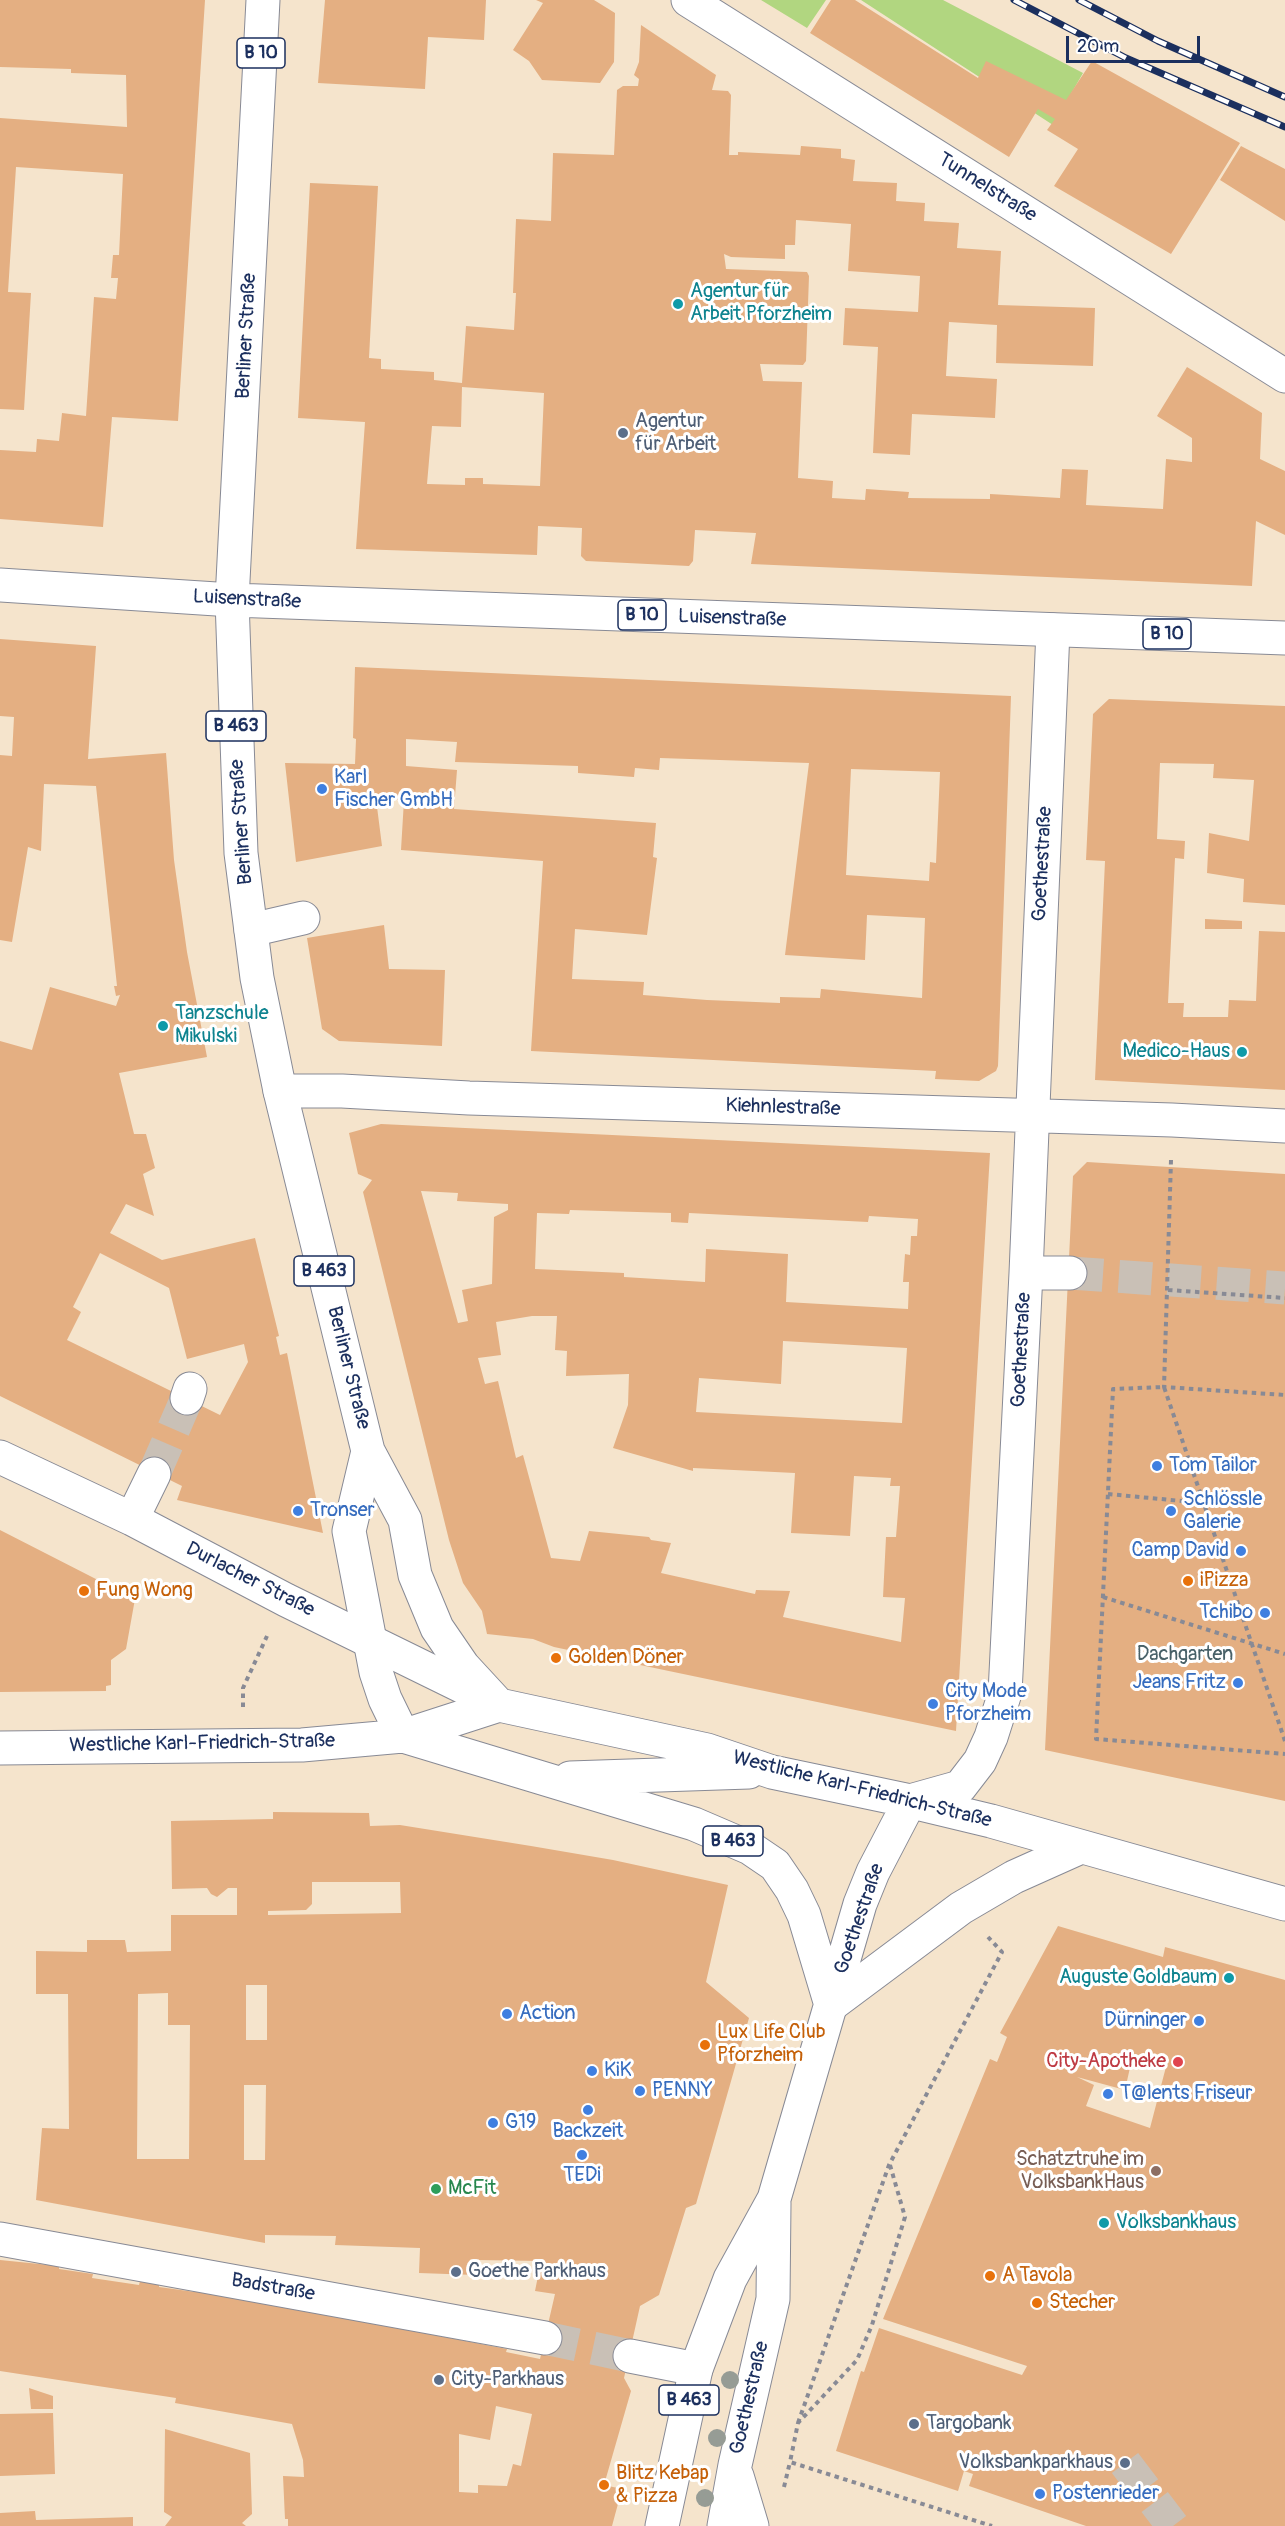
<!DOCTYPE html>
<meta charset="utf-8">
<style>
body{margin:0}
#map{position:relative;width:1285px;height:2526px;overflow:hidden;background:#f5e4cc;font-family:Pangolin,sans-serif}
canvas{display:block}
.scale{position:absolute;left:1066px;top:36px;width:134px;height:27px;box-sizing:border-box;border:3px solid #1b2f5e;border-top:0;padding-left:8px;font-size:18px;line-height:21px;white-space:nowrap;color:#1b2f5e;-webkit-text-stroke:4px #fff;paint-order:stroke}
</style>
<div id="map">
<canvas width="1285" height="2526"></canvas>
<div class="scale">20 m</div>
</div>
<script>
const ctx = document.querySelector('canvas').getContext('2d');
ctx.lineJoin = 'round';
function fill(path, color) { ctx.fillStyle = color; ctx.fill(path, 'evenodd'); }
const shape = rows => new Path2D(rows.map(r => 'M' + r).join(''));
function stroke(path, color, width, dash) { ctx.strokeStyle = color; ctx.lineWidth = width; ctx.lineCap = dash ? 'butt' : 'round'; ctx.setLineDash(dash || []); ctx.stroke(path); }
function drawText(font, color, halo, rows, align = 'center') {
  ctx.font = font + ' Pangolin,sans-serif'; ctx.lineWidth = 6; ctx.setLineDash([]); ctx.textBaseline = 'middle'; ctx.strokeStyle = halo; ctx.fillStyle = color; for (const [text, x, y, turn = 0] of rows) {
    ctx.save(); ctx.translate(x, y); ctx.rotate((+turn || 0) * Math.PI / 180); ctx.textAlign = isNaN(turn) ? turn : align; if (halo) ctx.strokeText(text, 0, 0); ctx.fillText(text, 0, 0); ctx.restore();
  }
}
const green = shape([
 [761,0,826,0,807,28],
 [861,0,943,0,1083,73,1053,125]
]);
const building = shape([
 [0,0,205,0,178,421,112,417,103,527,0,519,0,450,36,452,37,439,59,441,62,413,86,416,94,297,116,299,118,278,111,278,113,255,119,255,123,174,16,167,8,292,31,293,24,410,0,409,0,118,127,127,126,75,71,73,71,69,0,67],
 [325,0,486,0,484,40,428,37,425,89,318,83],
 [536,0,594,0,615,13,614,62,600,83,542,80,529,61,513,50,543,3],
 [831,0,855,0,978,78,986,61,1066,100,1092,61,1240,143,1171,254,1054,186,1078,149,1047,130,1055,119,1038,109,1009,157,810,33],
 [641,25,716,75,712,90,728,91,731,95,729,155,738,155,738,152,800,155,801,146,841,149,841,158,855,160,853,181,897,183,896,201,925,203,924,221,959,223,957,248,1001,251,998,305,1095,308,1093,366,996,363,997,325,949,322,946,376,997,379,995,418,912,414,910,455,873,453,878,347,843,345,845,308,918,312,920,276,848,271,851,224,796,220,795,245,785,245,785,259,731,257,724,254,726,269,807,272,809,276,806,361,803,365,760,364,763,381,802,382,798,478,833,481,832,498,865,500,866,489,909,492,908,498,990,499,990,494,1060,498,1062,469,1088,470,1086,505,1163,509,1166,459,1192,462,1192,438,1157,416,1187,367,1262,413,1260,459,1285,471,1285,535,1256,521,1252,586,751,564,756,533,695,530,693,561,689,566,586,561,581,556,582,528,538,526,537,555,356,549,365,422,298,418,310,183,378,186,369,358,381,359,381,369,434,372,434,380,462,383,466,326,514,330,516,293,513,293,516,219,551,221,553,153,614,155,617,90,623,86,638,86,639,79,634,75,639,62],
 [462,387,544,393,540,486,483,484,483,478,465,478,465,485,427,484,432,426,461,427],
 [1241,146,1285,169,1285,221,1220,180],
 [0,639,96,646,88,759,166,753,174,860,187,952,207,1057,119,1073,134,1134,146,1134,155,1168,143,1174,154,1216,126,1204,110,1233,162,1260,255,1238,279,1336,276,1337,280,1355,287,1353,323,1533,177,1500,182,1486,0,1396,0,1041,32,1050,50,987,116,1006,120,995,116,996,114,986,117,986,96,786,44,784,41,851,28,847,12,942,0,940,0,755,12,756,14,717,0,716],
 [100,1253,169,1288,187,1359,244,1344,248,1362,220,1415,67,1340,81,1312,73,1307],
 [355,667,1011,696,998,1066,996,1071,979,1081,935,1079,936,1071,531,1051,543,861,401,850,404,800,376,799,382,846,296,862,285,763,355,764,356,739,353,738],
 [406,739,457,742,455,762,578,766,578,773,634,777,635,768,659,770,660,758,809,763,785,955,865,960,867,915,925,918,922,998,821,989,820,998,780,997,780,1003,707,1000,643,995,644,982,572,979,575,929,647,935,657,858,653,857,656,823,454,809,457,770,406,766],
 [851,769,940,772,936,863,930,862,929,881,846,875],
 [1109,699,1285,706,1285,905,1243,902,1244,879,1207,873,1209,833,1249,841,1254,780,1213,778,1214,764,1160,763,1157,839,1185,841,1184,859,1175,858,1168,1003,1184,1003,1183,1017,1228,1017,1229,1000,1256,1001,1259,931,1285,932,1285,1090,1095,1080,1105,861,1086,860,1093,714],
 [1205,919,1242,921,1242,929,1205,929],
 [384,925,389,969,445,970,442,1046,339,1041,322,1029,307,938],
 [381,1124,990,1153,956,1731,554,1647,533,1639,487,1634,482,1611,463,1583,449,1540,363,1192,372,1180,358,1174,349,1133],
 [421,1191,458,1193,457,1201,508,1204,508,1210,494,1217,492,1284,462,1290,468,1321,458,1323],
 [570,1210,671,1213,671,1222,688,1223,689,1213,868,1222,869,1216,918,1219,917,1236,911,1236,910,1255,905,1254,903,1282,909,1282,908,1309,786,1302,788,1254,706,1249,705,1282,624,1277,624,1273,535,1269,537,1213,569,1214],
 [532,1316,557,1316,555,1350,567,1351,566,1376,629,1374,628,1405,613,1448,693,1471,693,1468,795,1473,791,1533,850,1536,854,1476,891,1478,890,1486,900,1486,896,1537,886,1537,883,1597,905,1598,901,1642,783,1617,790,1591,756,1590,755,1594,661,1573,671,1543,651,1540,649,1537,589,1531,580,1561,551,1558,523,1455,516,1458,498,1381,485,1384,478,1358,501,1355,496,1322],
 [783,1341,907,1348,902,1423,696,1412,699,1378,781,1384],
 [1087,1162,1285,1174,1285,1801,1045,1750,1073,1176],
 [0,1530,135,1599,126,1649,111,1660,111,1685,106,1686,106,1691,0,1692],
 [273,1812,369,1813,370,1826,400,1825,531,1846,613,1860,728,1885,706,1982,749,2018,696,2204,686,2208,659,2295,640,2306,624,2378,631,2391,604,2485,622,2489,612,2526,288,2526,288,2519,285,2519,283,2476,304,2477,303,2460,292,2424,175,2403,176,2398,0,2371,0,2260,59,2266,59,2269,93,2274,92,2278,139,2285,140,2281,159,2284,159,2287,195,2292,196,2289,507,2349,506,2352,540,2359,555,2294,535,2291,541,2261,476,2260,475,2275,419,2273,420,2248,335,2245,336,2236,265,2235,265,2243,36,2200,42,2128,69,2129,68,1994,36,1994,36,1951,87,1952,87,1940,125,1940,127,1952,171,1951,171,1915,237,1915,237,1888,228,1888,217,1897,211,1894,207,1888,172,1889,171,1821,273,1819],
 [312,1882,400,1882,401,1913,268,1915,268,1911,306,1910,312,1904],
 [246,1985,267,1985,267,2040,246,2040],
 [168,1993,168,2025,190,2025,189,2159,137,2159,138,1994],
 [244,2085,266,2085,265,2160,244,2160],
 [496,2406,532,2414,521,2466,513,2464,507,2486,478,2485,478,2493,459,2492,459,2434,490,2440],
 [1058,1926,1163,1957,1165,1947,1285,1980,1285,2526,1086,2526,969,2486,973,2474,964,2471,958,2491,836,2451,861,2371,864,2372,879,2328,1022,2375,1027,2366,883,2319,990,2059,997,2062,1007,2037,1000,2033],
 [1133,2054,1167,2063,1150,2128,1086,2106,1094,2085,1077,2077,1125,2090],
 [29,2388,53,2396,53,2409,31,2409],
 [53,2413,55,2474,0,2476,0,2414],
 [165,2429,250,2453,252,2514,242,2523,246,2526,165,2526,172,2517,164,2512],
 [35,2511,36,2520,133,2517,133,2526,0,2526,0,2513]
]);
const minorTunnel = shape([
 [1070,1273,1285,1288],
 [154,1474,187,1398],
 [545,2338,630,2356],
 [1125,2463,1173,2526]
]);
const path = shape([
 [1171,1160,1164,1387,1285,1395],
 [1168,1290,1285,1298],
 [1108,1494,1203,1503],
 [1103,1597,1285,1654],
 [243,1707,243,1688,267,1636],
 [1285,1741,1164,1387,1113,1389,1096,1739,1285,1754],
 [890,2165,905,2217,872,2325,857,2360,798,2423,790,2462,992,2526],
 [798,2423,889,2165,1002,1952,988,1937],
 [784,2487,790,2462]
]);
const minor = shape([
 [0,585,232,600],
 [251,930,303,918],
 [280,1091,342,1091,469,1098,1172,1120,1285,1126],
 [1026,1273,1070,1273],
 [187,1398,190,1389],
 [0,1457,132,1519,286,1600,498,1704],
 [132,1519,154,1474],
 [910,1801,960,1787,980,1761,991,1737,1005,1693,1026,1273,1053,630],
 [912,1802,991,1821,1285,1904],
 [831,2005,961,1908,1014,1877,1081,1847],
 [0,2239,545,2338],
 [630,2356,696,2369]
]);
const major = shape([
 [263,0,232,600,241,853,257,978,280,1091,368,1451,405,1520,415,1575,437,1628,463,1666,499,1705],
 [688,0,1285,376],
 [232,600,1285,638],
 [368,1451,349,1531,376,1672,385,1699,403,1736],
 [403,1736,694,1824,750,1848,775,1865,792,1890,804,1915,831,2005],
 [0,1748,302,1745,403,1736,499,1705,707,1750,772,1772,910,1801,873,1872,860,1904,774,2199,730,2279,696,2369,662,2526],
 [570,1778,749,1772],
 [737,2476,752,2526],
 [724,2526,735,2465,773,2299,774,2203]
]);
const rail = shape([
 [1014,0,1126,58,1285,127],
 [1079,0,1158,41,1285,97]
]);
const trees = [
 [730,2380],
 [717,2438],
 [705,2498]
];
const markers = [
 [678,304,6,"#0f9aa8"],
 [623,433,6,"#5c6f8a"],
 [322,789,6,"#3f7fe0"],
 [163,1026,6,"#0f9aa8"],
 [1242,1052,6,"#0f9aa8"],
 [1157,1466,6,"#3f7fe0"],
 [298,1511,6,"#3f7fe0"],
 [1171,1511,6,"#3f7fe0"],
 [1241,1551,6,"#3f7fe0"],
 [1188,1581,6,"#e8710a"],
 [84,1591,6,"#e8710a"],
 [1265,1613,6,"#3f7fe0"],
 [556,1658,6,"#e8710a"],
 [1238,1683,6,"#3f7fe0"],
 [933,1704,6,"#3f7fe0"],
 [1229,1978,6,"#0f9aa8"],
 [507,2014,6,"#3f7fe0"],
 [1199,2021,6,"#3f7fe0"],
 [705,2045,6,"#e8710a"],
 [1178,2062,6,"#e0444e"],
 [592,2071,6,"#3f7fe0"],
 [640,2091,6,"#3f7fe0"],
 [1108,2094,6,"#3f7fe0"],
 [588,2110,6,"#3f7fe0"],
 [493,2123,6,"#3f7fe0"],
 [582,2155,6,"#3f7fe0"],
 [1156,2171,6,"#8d6e63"],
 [436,2189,6,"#2e9e5b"],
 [1104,2223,6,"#0f9aa8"],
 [456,2272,6,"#5c6f8a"],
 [990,2276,6,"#e8710a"],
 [1037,2303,6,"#e8710a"],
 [439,2380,6,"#5c6f8a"],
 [914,2424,6,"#5c6f8a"],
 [1125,2463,6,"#5c6f8a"],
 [604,2485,6,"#e8710a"],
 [1040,2494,6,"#3f7fe0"]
];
const shields = [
 [261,53,48],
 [642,615,48],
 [1167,634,48],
 [236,726,60],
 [324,1271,60],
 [733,1841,60],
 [689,2400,60]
];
const shieldNames = [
 ["B 10",261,53],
 ["B 10",642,615],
 ["B 10",1167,634],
 ["B 463",236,726],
 ["B 463",324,1271],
 ["B 463",733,1841],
 ["B 463",689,2400]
];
const streetNames = [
 ["Tunnelstraße",987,188,32],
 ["Berliner Straße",247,336,-87],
 ["Luisenstraße",247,600,3],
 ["Luisenstraße",732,619,2],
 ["Berliner Straße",242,822,-94],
 ["Goethestraße",1043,864,-87],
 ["Kiehnlestraße",783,1108,2],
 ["Goethestraße",1022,1350,-87],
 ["Berliner Straße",348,1368,76],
 ["Durlacher Straße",250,1580,27],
 ["Westliche Karl-Friedrich-Straße",202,1744,-1],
 ["Westliche Karl-Friedrich-Straße",862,1790,14],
 ["Goethestraße",860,1919,-71],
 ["Badstraße",273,2288,10],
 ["Goethestraße",750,2398,-77]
];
const cultureNames = [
 ["Agentur für",690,292],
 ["Arbeit Pforzheim",690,315],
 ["Tanzschule",175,1014],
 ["Mikulski",175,1037],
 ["Medico-Haus",1230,1052,"right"],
 ["Auguste Goldbaum",1217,1978,"right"],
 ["Volksbankhaus",1116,2223]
];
const serviceNames = [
 ["Agentur",635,422],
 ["für Arbeit",635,445],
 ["Goethe Parkhaus",468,2272],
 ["City-Parkhaus",451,2380],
 ["Targobank",926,2424],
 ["Volksbankparkhaus",1113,2463,"right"]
];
const shopNames = [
 ["Karl",334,778],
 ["Fischer GmbH",334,801],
 ["Tom Tailor",1169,1466],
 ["Schlössle",1183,1500],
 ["Galerie",1183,1523],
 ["Tronser",310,1511],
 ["Camp David",1229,1551,"right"],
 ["Tchibo",1253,1613,"right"],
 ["Jeans Fritz",1226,1683,"right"],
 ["City Mode",945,1692],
 ["Pforzheim",945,1715],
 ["Action",519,2014],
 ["Dürninger",1187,2021,"right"],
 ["KiK",604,2071],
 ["PENNY",652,2091],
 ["T@lents Friseur",1120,2094],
 ["G19",505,2123],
 ["Backzeit",588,2132,"center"],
 ["TEDi",582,2176,"center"],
 ["Postenrieder",1052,2494]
];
const foodNames = [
 ["iPizza",1200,1581],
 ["Fung Wong",96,1591],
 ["Golden Döner",568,1658],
 ["Lux Life Club",717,2033],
 ["Pforzheim",717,2056],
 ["A Tavola",1002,2276],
 ["Stecher",1049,2303],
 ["Blitz Kebap",616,2474],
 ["& Pizza",616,2497]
];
const parkNames = [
 ["Dachgarten",1185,1655]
];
const healthNames = [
 ["City-Apotheke",1166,2062]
];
const educationNames = [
 ["Schatztruhe im",1144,2160],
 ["VolksbankHaus",1144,2183]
];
const leisureNames = [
 ["McFit",448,2189]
];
fill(green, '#b1d680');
fill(building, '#e4af82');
stroke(minorTunnel, '#c9c0b6', 33, [33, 16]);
stroke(minor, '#888a95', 35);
stroke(major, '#888a95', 35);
stroke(path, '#888a95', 4, [4.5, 4.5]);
stroke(minor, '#fff', 33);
stroke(major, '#fff', 33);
stroke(rail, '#1b2f5e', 7);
stroke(rail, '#fff', 4.5, [14]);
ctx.fillStyle = '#969c95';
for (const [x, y] of trees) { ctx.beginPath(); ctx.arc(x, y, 9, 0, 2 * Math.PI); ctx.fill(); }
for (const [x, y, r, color] of markers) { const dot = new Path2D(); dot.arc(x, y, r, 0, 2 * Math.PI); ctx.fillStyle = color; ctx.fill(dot); stroke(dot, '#fff', 2); }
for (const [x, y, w] of shields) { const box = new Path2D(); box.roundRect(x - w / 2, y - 15, w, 30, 4.5); ctx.fillStyle = '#fff'; ctx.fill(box); stroke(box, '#1b2f5e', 1.5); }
drawText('bold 18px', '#1b2f5e', null, shieldNames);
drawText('20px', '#1b2f5e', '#fff', streetNames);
drawText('20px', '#0d838f', '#fff', cultureNames, 'left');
drawText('20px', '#4e5e75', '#fff', serviceNames, 'left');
drawText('20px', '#366cbe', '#fff', shopNames, 'left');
drawText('20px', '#c56008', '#fff', foodNames, 'left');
drawText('20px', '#486168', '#fff', parkNames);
drawText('20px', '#be3a42', '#fff', healthNames, 'right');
drawText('20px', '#785e54', '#fff', educationNames, 'right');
drawText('20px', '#27864d', '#fff', leisureNames, 'left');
</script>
